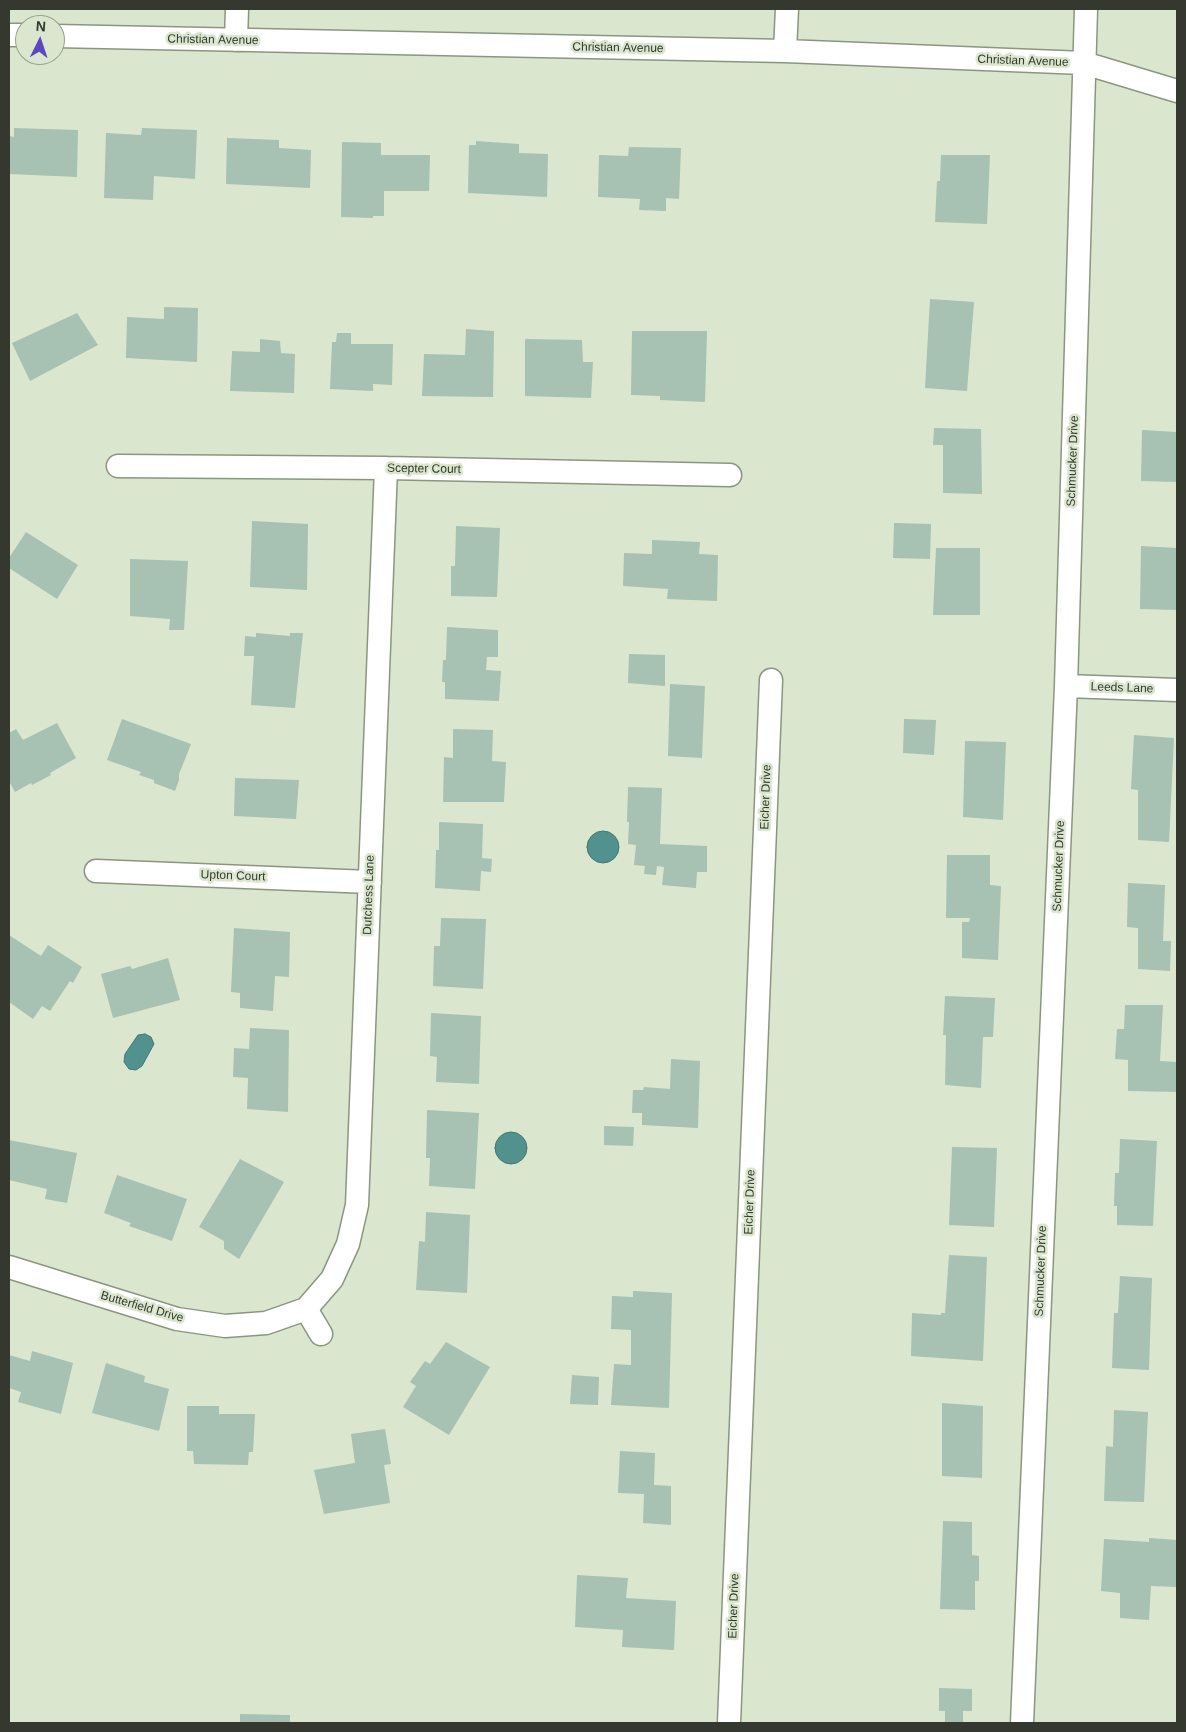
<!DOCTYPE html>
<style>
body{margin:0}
#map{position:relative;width:1186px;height:1732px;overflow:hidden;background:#dae7ce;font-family:Helvetica,sans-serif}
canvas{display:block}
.frame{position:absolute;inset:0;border:10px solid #34382f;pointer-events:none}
.north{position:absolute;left:15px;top:15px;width:50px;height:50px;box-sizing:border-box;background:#dae7ce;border:1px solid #98a18e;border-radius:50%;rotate:4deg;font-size:14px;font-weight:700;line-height:20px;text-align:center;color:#34382f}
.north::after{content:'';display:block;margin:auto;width:18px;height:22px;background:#5b48c1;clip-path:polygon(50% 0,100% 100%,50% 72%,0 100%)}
</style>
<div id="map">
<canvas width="1186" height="1732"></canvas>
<div class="frame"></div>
<div class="north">N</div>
</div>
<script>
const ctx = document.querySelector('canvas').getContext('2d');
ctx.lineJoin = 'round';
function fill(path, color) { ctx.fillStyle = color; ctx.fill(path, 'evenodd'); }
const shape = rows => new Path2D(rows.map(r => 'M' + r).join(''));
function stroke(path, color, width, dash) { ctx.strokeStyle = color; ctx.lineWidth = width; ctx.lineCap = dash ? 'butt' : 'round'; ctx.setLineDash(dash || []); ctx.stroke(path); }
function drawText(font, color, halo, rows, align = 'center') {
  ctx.font = font + ' Helvetica,sans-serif'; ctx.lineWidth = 5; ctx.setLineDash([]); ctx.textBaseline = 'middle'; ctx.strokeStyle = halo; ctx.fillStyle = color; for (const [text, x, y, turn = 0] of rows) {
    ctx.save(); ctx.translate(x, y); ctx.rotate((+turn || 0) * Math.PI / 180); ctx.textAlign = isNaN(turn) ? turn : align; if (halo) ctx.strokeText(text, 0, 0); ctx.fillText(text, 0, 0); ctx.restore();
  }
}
const water = shape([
 '587 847a16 16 0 1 1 32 0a16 16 0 1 1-32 0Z',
 [145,1034,151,1037,154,1044,142,1066,136,1070,129,1069,124,1062,125,1054,138,1035,145,1034],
 '495 1148a16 16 0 1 1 32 0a16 16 0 1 1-32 0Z'
]);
const building = shape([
 [14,128,78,130,77,177,9,174,9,136,14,137],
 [142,128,197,130,195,179,154,176,153,200,104,198,106,133,141,135],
 [227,138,279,140,279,148,311,150,310,188,226,184],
 [476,141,519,144,519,153,548,154,547,197,468,193,469,145,476,145],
 [342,142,381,143,381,155,430,155,429,191,384,191,384,216,373,216,373,218,341,217],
 [629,147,681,148,679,199,666,198,666,211,639,210,640,199,598,197,599,155,628,156],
 [941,155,990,155,987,224,935,222,937,181,940,181],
 [930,299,974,302,967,391,925,388],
 [164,307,198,308,197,362,126,358,127,317,164,319],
 [77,313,98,345,30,381,12,343],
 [466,329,494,331,493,397,422,396,424,354,465,355],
 [632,331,707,331,705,402,660,400,660,396,631,395],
 [337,333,351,333,351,344,393,344,392,385,373,384,373,391,330,389,332,342,336,342],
 [260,339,280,341,281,353,295,354,294,393,230,391,232,351,260,352],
 [525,339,582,340,583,362,593,362,591,398,525,396],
 [934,428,981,429,982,494,943,493,943,445,933,445],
 [1142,430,1177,432,1177,482,1141,481],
 [252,521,308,524,307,590,250,587],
 [894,523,931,524,930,559,893,558],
 [456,526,500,528,497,597,451,596,451,566,455,566],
 [26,532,78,565,57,599,9,568,9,558],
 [652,540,700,542,699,554,718,555,717,601,667,599,668,589,623,586,624,553,652,554],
 [1141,546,1177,548,1177,610,1140,609],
 [936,548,980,548,980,615,933,615],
 [130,559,188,561,184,630,169,630,170,619,130,616],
 [447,627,498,630,498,657,487,657,486,670,501,671,499,701,445,699,445,682,442,682,443,660,446,660],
 [256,633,290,636,290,633,303,633,295,708,251,705,254,656,244,656,245,636,256,637],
 [629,654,665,655,665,686,628,683],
 [670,684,705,686,702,758,668,756],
 [122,719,191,744,179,774,179,780,175,791,154,783,154,780,139,775,141,772,107,760],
 [904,719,936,720,934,755,903,753],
 [57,723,76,758,50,773,51,775,32,785,31,783,15,792,9,781,9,733,16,729,23,740],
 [453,729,493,730,492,761,506,762,504,802,443,802,444,757,453,758],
 [1134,735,1174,738,1169,842,1138,840,1138,790,1131,789],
 [965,741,1006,742,1003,820,963,817],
 [235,778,299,780,296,819,234,816],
 [628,787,662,788,660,844,707,846,707,872,697,872,696,888,662,885,664,867,657,866,656,875,644,874,645,866,634,865,636,845,628,844,629,822,627,822],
 [439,822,483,824,482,858,492,859,491,872,481,871,480,891,435,888,436,850,439,850],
 [947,855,990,855,990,885,1001,886,998,960,962,958,962,922,969,922,970,918,946,918],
 [1128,883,1165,885,1163,941,1171,941,1170,971,1138,969,1138,928,1127,927],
 [441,918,486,919,483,989,433,986,434,946,440,946],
 [234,928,290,932,289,977,275,976,273,1011,240,1008,240,993,231,992],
 [9,935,41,956,48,945,82,967,73,983,70,981,50,1011,42,1006,33,1019,9,1002],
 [168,958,180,1000,113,1018,101,974,130,966,132,969],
 [945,996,995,998,993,1037,983,1037,981,1088,945,1085,946,1035,943,1035],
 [1125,1005,1163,1005,1160,1061,1177,1062,1177,1092,1128,1091,1128,1060,1115,1059,1117,1029,1124,1029],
 [431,1013,481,1016,479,1084,436,1082,437,1057,430,1056],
 [250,1028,289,1030,288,1112,247,1109,248,1078,233,1077,234,1048,249,1049],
 [671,1059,700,1061,698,1128,642,1125,642,1113,632,1113,633,1090,643,1090,644,1087,670,1089],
 [427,1110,479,1113,475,1189,429,1186,430,1158,426,1158],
 [604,1126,634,1127,633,1146,604,1145],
 [1120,1139,1157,1141,1153,1226,1117,1225,1117,1206,1114,1206,1115,1173,1119,1173],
 [9,1140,77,1153,67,1203,45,1199,47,1189,9,1180],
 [952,1147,997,1148,994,1227,949,1225],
 [240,1159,284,1182,239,1259,224,1249,224,1241,199,1227],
 [117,1175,187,1199,172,1241,129,1226,131,1223,104,1213],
 [426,1212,470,1215,467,1293,416,1290,419,1241,425,1242],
 [949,1255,987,1257,983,1361,911,1356,912,1313,941,1315,941,1313,945,1313],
 [1120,1276,1152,1278,1149,1370,1112,1368,1114,1313,1118,1313],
 [633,1291,672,1293,669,1408,611,1405,614,1364,631,1365,631,1330,611,1329,612,1296,633,1297],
 [446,1342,490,1367,449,1435,403,1407,416,1386,410,1382,425,1361,430,1364],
 [32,1351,73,1363,61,1414,18,1402,21,1392,9,1388,9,1355,30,1361],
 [106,1363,145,1376,144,1382,169,1389,159,1431,92,1413],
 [572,1375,599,1377,598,1405,570,1404],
 [942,1403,983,1406,982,1478,942,1476],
 [187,1406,219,1406,219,1414,255,1414,253,1452,249,1452,248,1465,194,1464,193,1451,187,1451],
 [1114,1410,1148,1412,1144,1502,1104,1501,1106,1446,1113,1447],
 [385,1429,391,1464,384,1465,390,1503,324,1514,314,1470,355,1463,351,1434],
 [620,1451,655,1453,654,1485,671,1486,671,1525,643,1523,644,1494,618,1493],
 [943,1521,972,1522,972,1555,979,1556,979,1581,975,1581,975,1610,940,1609],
 [1149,1538,1177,1540,1177,1587,1151,1586,1149,1620,1120,1618,1120,1593,1101,1591,1104,1539,1149,1542],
 [577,1575,628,1578,626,1598,676,1601,674,1650,622,1647,623,1630,575,1627],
 [939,1688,972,1689,972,1711,963,1711,963,1723,945,1723,945,1711,939,1711],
 [240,1714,290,1715,290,1723,240,1723]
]);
const minor = shape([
 [9,35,25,35],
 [55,36,785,51,1084,63,1177,91],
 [236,40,237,9],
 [785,51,787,9],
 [118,466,386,468,730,475],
 [1066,686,1177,690],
 [96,871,370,882],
 [9,1267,177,1319,225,1326,266,1323,306,1309,332,1279,348,1244,357,1205,386,468],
 [306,1309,321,1334],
 [729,1723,771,680],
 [1022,1723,1066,686,1086,9]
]);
const streetNames = [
 ["Christian Avenue",213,40,1],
 ["Christian Avenue",618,48,1],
 ["Christian Avenue",1023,61,2],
 ["Schmucker Drive",1073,461,-88],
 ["Scepter Court",424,469,1],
 ["Leeds Lane",1122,688,2],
 ["Eicher Drive",766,797,-88],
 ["Schmucker Drive",1059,866,-88],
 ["Upton Court",233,876,2],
 ["Dutchess Lane",369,895,-88],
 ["Eicher Drive",750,1202,-88],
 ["Schmucker Drive",1041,1271,-88],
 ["Butterfield Drive",142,1307,16],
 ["Eicher Drive",734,1606,-88]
];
fill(water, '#51918e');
stroke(water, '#487672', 1);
fill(building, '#a7c1b2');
stroke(minor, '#8b9680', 25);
stroke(minor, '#fff', 22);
drawText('12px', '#34382f', '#dae7ce', streetNames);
</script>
